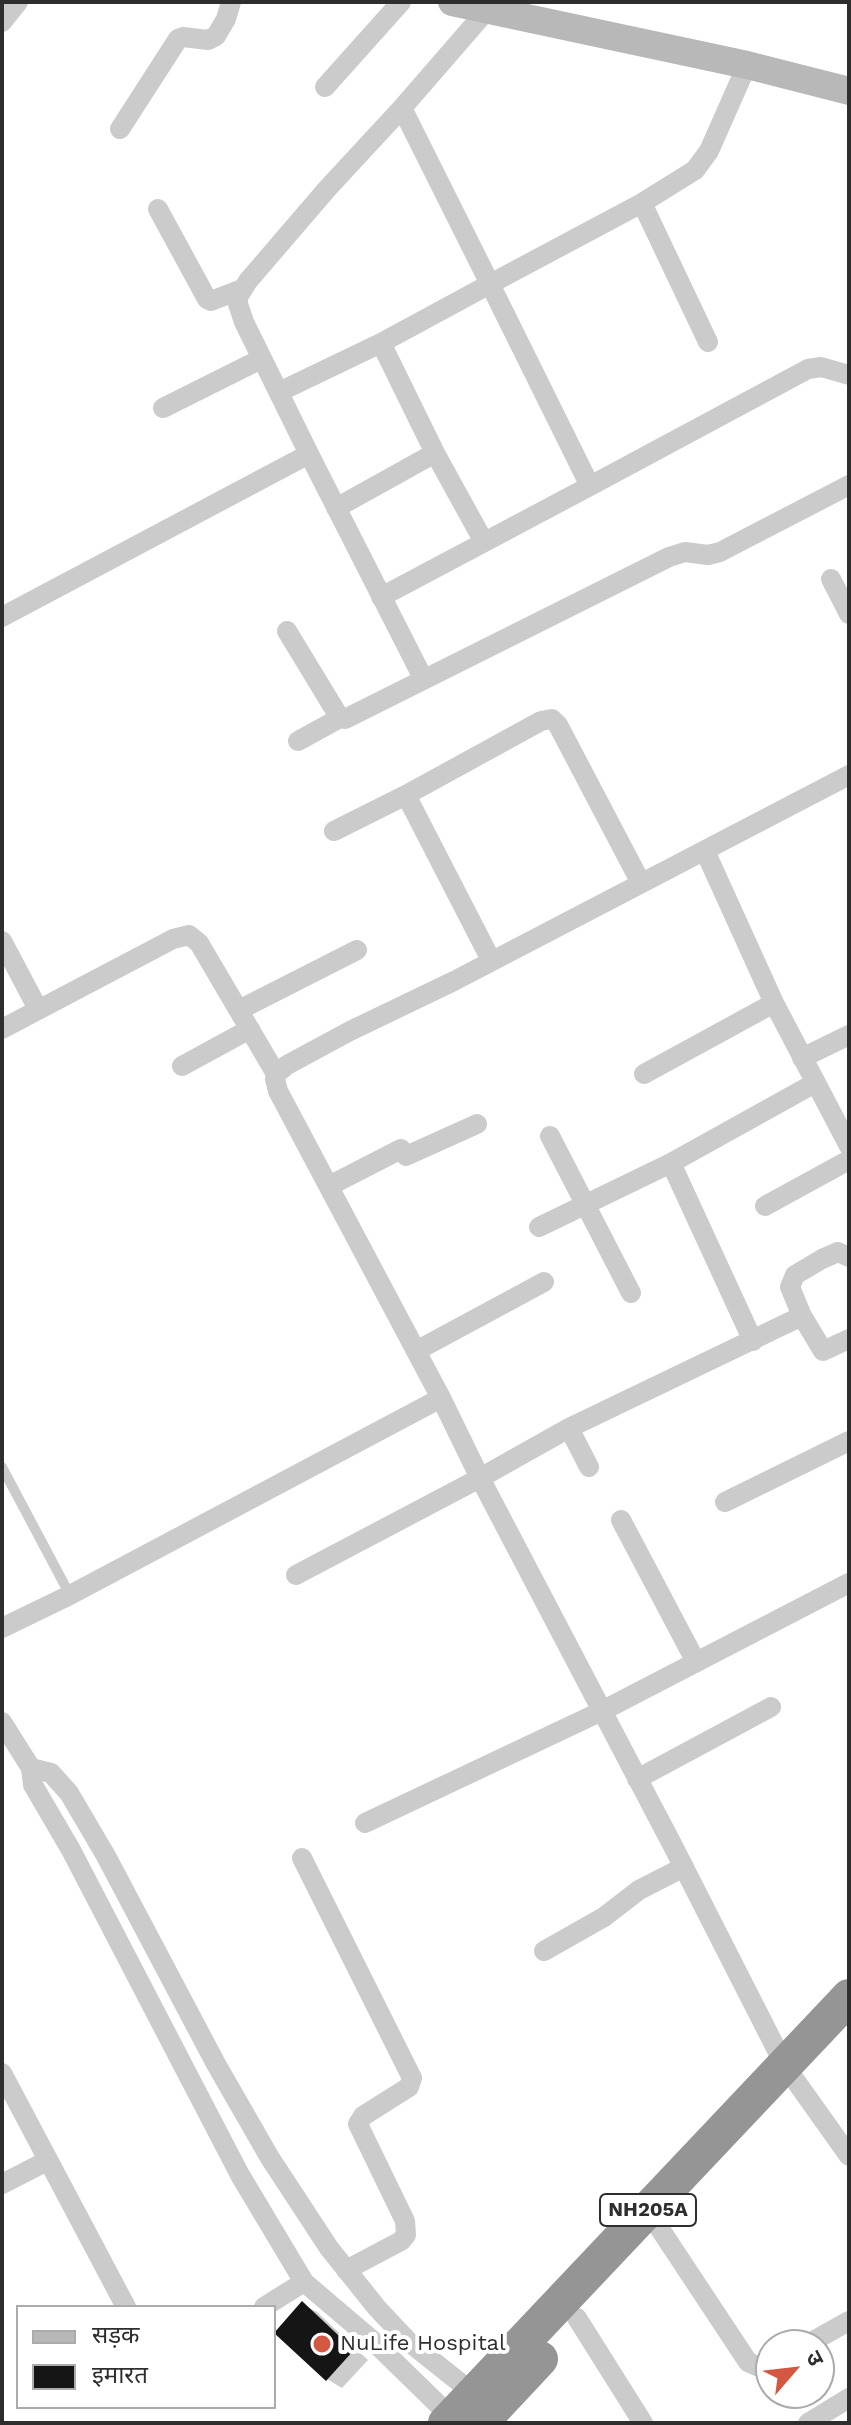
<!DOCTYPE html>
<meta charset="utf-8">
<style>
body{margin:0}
#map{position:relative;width:851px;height:2425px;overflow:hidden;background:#fff;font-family:"Work Sans","Noto Sans Devanagari",sans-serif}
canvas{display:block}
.frame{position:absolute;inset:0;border:4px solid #2e2e2e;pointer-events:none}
.legend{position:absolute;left:16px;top:2305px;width:260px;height:104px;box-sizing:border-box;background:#fff;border:2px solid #ababab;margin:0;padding:10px 14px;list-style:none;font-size:24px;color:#2e2e2e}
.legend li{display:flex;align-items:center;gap:16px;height:40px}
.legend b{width:40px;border:2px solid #ababab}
.north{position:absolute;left:755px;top:2329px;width:80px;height:80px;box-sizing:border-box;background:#fff;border:2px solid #ababab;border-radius:50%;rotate:62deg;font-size:22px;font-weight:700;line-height:32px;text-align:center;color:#2e2e2e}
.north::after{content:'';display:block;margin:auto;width:28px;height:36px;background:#d45741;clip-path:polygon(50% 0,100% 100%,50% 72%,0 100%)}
</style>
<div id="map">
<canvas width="851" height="2425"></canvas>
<div class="frame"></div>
<ul class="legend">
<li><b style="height:10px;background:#b8b8b8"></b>सड़क</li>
<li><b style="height:22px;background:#151515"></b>इमारत</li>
</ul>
<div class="north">उ</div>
</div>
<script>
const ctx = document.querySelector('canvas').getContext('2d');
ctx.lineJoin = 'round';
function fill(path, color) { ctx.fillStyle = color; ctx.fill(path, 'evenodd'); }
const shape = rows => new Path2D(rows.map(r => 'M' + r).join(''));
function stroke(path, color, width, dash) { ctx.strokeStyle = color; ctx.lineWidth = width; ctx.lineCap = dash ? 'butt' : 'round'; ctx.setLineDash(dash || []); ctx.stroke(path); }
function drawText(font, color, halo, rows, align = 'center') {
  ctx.font = font + ' "Work Sans",sans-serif'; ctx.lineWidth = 8; ctx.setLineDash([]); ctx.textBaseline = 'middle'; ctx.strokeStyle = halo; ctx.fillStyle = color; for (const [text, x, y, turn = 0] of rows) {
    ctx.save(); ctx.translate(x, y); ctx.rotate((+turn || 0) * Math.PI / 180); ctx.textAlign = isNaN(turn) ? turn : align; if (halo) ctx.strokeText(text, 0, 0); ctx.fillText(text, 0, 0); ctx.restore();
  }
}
const shadow = shape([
 [302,2304,317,2312,368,2360,342,2388,327,2379]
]);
const building = shape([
 [302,2301,354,2350,326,2381,274,2333]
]);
const lane = shape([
 [2,1467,70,1595]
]);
const street = shape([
 [2,22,18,2],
 [325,87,401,2],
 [402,108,490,284,642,203,695,170,709,151,747,65],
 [120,129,178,39,183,37,208,40,216,36,226,19,231,2],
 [642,203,708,342],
 [158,209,207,299,211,301,242,289],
 [279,392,381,343,490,284,590,486,808,369,821,367,849,375],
 [163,408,261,359],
 [435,453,484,542],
 [309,454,423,678],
 [336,508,435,453,381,343],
 [831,579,849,614],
 [381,597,590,486],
 [2,617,309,454,244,322,238,304,238,297,248,281,327,189,402,108,487,10],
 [287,631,338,715,345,719,669,557,685,552,708,555,720,552,849,485],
 [298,741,340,718],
 [849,775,454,981,350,1031,287,1065,276,1074,275,1079,278,1091,441,1398,480,1478,674,1848,785,2066,849,2156],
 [406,795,491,960],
 [334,831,406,795,541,721,552,719,558,725,641,883],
 [705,851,774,1003,849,1146],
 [2,941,38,1009],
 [239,1010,357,950],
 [2,1029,173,939,189,935,199,943,276,1074],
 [802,1058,849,1035],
 [182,1066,250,1029],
 [644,1074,774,1003],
 [550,1136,631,1293],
 [671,1163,753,1341],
 [329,1186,401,1149,406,1156,477,1124],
 [765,1206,849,1160],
 [539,1227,671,1163,815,1083],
 [849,1257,838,1252,822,1259,795,1275,790,1287,802,1316,823,1351,849,1339],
 [416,1351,544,1282],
 [569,1428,589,1467],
 [725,1502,849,1441],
 [621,1520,696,1662],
 [296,1575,480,1478,569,1428,802,1316],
 [2,1628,70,1595,441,1398],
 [2,1722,31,1768,33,1785,71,1850,240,2175,304,2282,371,2339,451,2417],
 [31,1768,51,1773,69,1793,106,1856,216,2064,270,2158,329,2248,377,2308,409,2342,473,2393],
 [637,1779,771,1707],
 [365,1823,602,1711,849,1583],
 [302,1858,412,2078,409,2087,363,2116,358,2124,405,2221,406,2235,401,2241,346,2270],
 [544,1951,604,1917,639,1890,684,1867],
 [2,2073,126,2307],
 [2,2184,47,2161],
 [660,2229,748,2362,757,2366,771,2362],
 [264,2307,304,2282],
 [577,2318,643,2423],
 [806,2345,849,2321],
 [808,2423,849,2398]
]);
const secondary = shape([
 [452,2,747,65,849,91]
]);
const highway = shape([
 [446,2423,849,1997],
 [480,2423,540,2359]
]);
const markers = [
 [322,2344,10,"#d45741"]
];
const shields = [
 [648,2210,96]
];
const shieldNames = [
 ["NH205A",648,2210]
];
const poiNames = [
 ["NuLife Hospital",340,2344]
];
fill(shadow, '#0003');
fill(building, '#151515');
stroke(lane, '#cbcbcb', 10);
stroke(street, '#cbcbcb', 20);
stroke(secondary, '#b8b8b8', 28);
stroke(highway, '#959595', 36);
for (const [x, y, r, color] of markers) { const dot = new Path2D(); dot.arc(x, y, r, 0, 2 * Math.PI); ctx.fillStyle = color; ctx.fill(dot); stroke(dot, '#fff', 3); }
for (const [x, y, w] of shields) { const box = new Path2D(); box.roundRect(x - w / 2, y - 16, w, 32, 6); ctx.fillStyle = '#fff'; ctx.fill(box); stroke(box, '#2e2e2e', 2); }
drawText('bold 20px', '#2e2e2e', null, shieldNames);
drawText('22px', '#2e2e2e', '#fff', poiNames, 'left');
</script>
